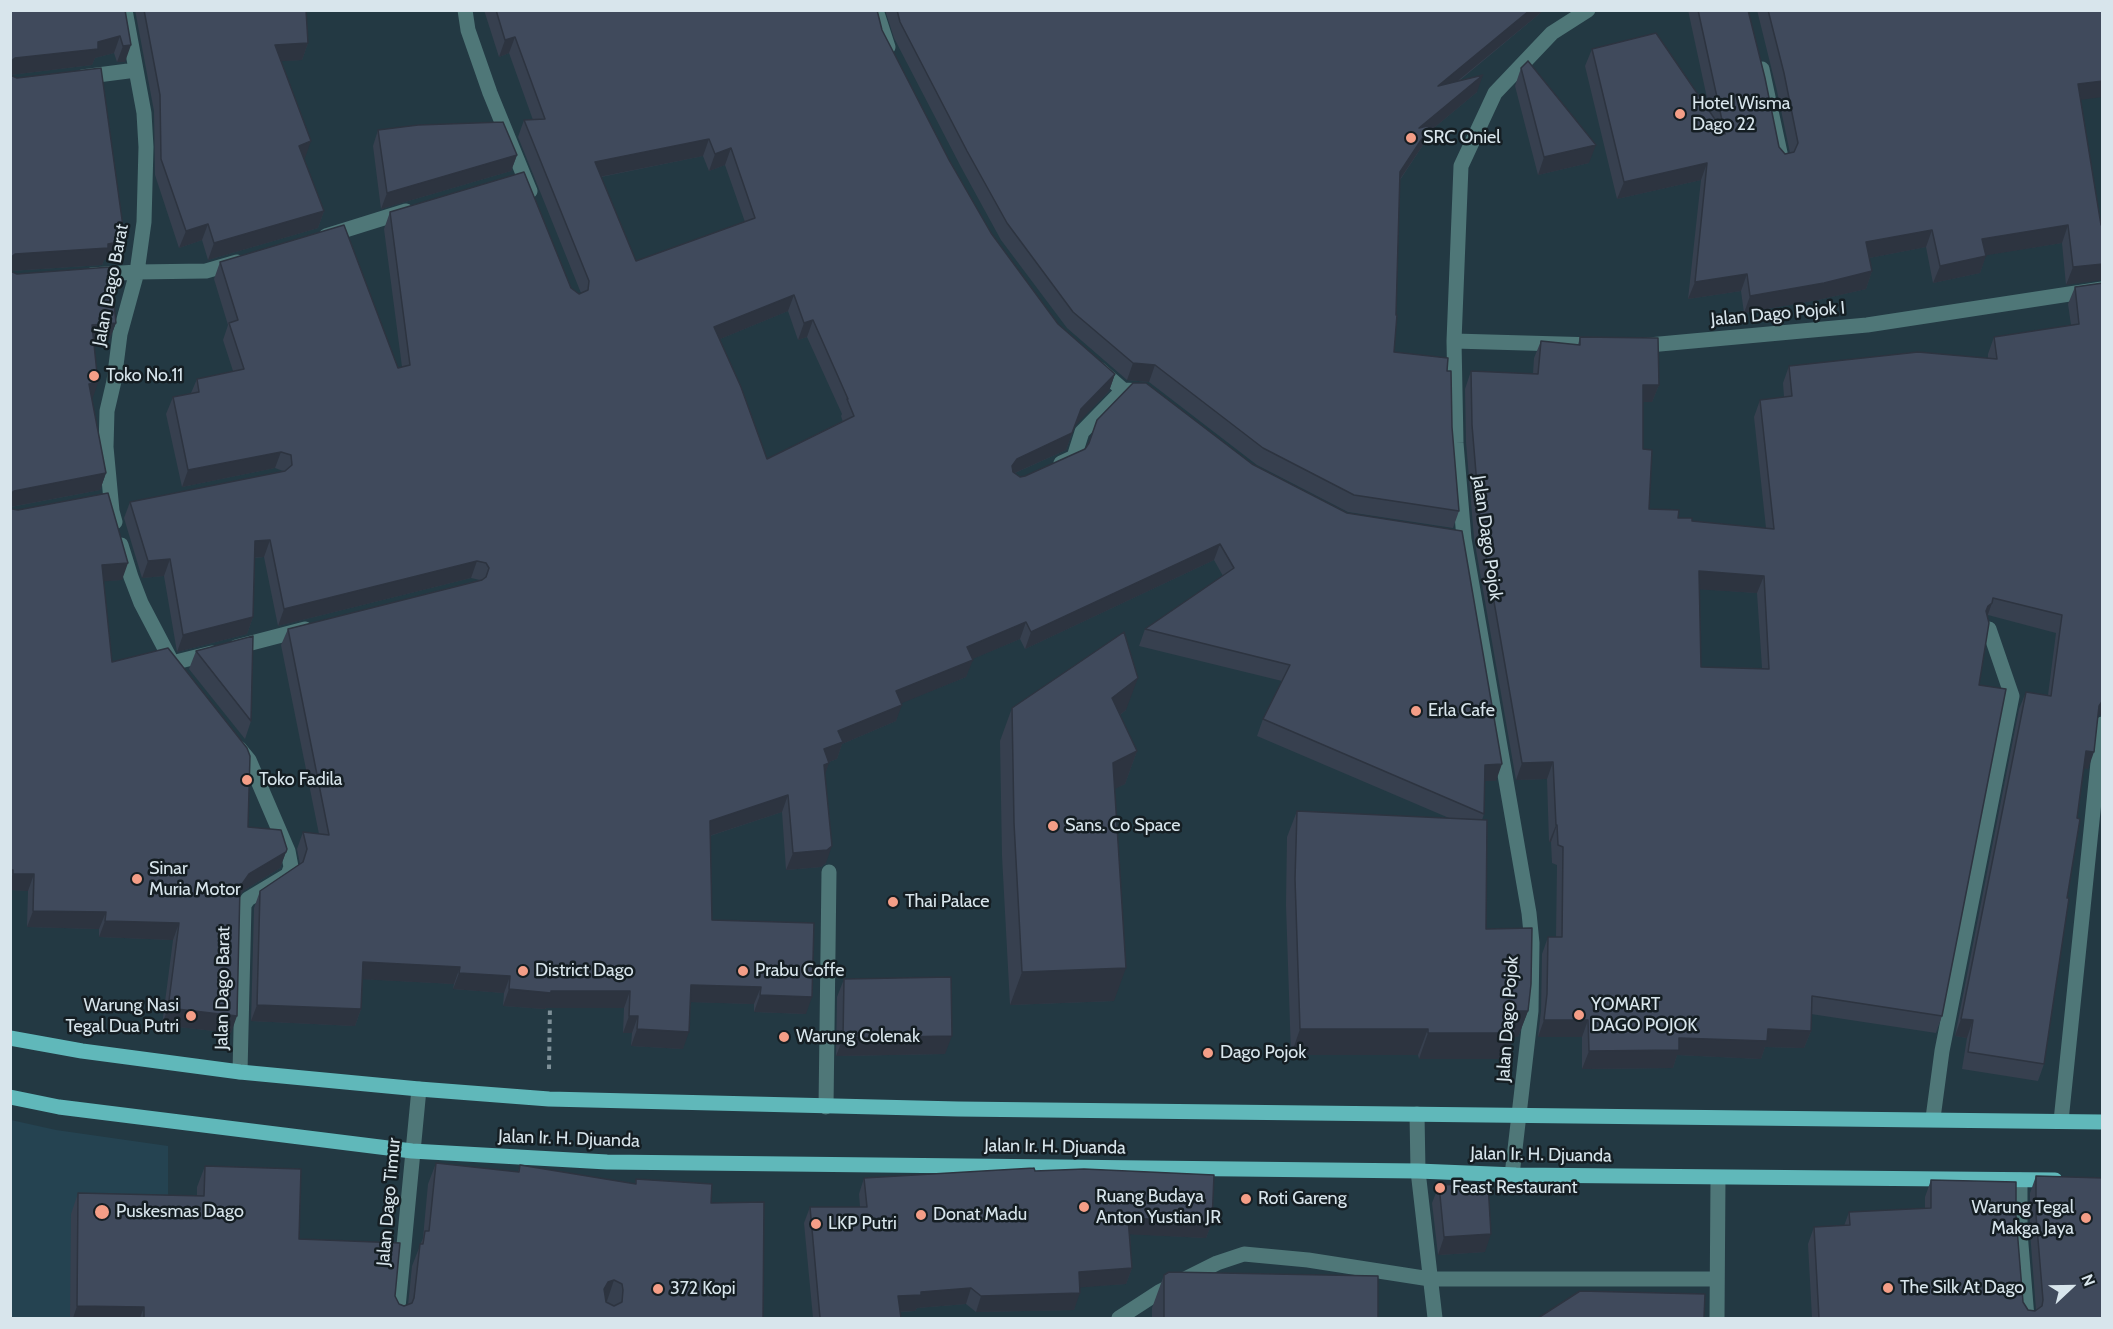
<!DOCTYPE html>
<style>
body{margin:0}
#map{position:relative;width:2113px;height:1329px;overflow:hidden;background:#233943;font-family:Cabin,sans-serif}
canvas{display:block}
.frame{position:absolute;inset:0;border:12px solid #d8e5ec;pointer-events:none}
.north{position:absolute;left:2041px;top:1257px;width:60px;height:60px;-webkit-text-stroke:4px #151e23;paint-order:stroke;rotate:68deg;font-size:16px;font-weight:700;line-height:24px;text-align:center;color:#d8e5ec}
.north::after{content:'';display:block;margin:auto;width:21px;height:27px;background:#d8e5ec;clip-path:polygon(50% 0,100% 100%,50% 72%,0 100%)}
</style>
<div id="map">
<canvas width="2113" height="1329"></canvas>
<div class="frame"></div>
<div class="north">N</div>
</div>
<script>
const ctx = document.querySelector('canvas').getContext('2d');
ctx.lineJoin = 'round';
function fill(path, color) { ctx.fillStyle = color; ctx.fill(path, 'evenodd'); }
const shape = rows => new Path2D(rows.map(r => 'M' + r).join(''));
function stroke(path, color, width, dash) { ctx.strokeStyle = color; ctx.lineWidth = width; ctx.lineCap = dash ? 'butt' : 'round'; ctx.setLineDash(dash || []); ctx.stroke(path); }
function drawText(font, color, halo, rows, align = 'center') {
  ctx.font = font + ' Cabin,sans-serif'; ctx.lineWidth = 5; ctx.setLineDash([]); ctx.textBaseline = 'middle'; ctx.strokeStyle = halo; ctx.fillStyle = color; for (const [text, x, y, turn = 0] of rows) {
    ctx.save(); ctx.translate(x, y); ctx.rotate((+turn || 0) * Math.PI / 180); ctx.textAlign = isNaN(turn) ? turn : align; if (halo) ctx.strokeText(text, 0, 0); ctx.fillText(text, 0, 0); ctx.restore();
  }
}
const built = shape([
 [11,1120,56,1130,168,1146,168,1297,185,1318,11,1318]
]);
const path = shape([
 [549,1069,550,1004]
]);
const minor = shape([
 [465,10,468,30,490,93,530,191],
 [876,10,888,47],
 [1762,69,1782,162],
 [82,77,136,70],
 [326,236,406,211],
 [91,275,137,272,206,271,237,262],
 [1454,341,1596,345],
 [1638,346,1867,325,2102,289],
 [1099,369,1123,390,1144,391],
 [1061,463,1074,457,1082,432,1123,390],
 [115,522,112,511,106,447,107,411,114,381,120,334,137,272,144,222,146,147,144,113,125,10],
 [121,545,131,577,141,603,174,666],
 [236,647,305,629],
 [172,663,212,653],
 [239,748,249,760,288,851,291,867,288,875,248,899,244,905,240,1072],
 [826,1107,829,872],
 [1417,1114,1418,1171,1435,1318],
 [1933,1118,1942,1051,2012,696,1989,629],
 [2061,1121,2102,724],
 [1512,1175,1531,1011,1532,943,1529,913,1464,539,1456,443,1454,341,1461,166,1495,93,1552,33,1588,10],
 [2020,1180,2020,1232,2027,1318],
 [397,1318,419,1089],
 [1119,1318,1159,1292,1217,1263,1244,1254,1308,1260,1430,1279,1717,1279],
 [1717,1318,1718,1178]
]);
const major = shape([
 [10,1038,82,1051,240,1072,419,1089,549,1099,958,1109,2102,1122],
 [10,1097,59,1107,412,1151,607,1162,1418,1171,1516,1175,2055,1180]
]);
const wall = shape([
 [125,10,125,62,117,62,114,53,95,58,92,65,10,75],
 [135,10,306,10,308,43,302,60,281,61,305,158,304,158,324,211,318,228,208,260,202,240,179,248,155,175,154,111],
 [484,10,877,10,882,30,949,160,991,233,1058,324,1115,374,1109,391,1075,425,1066,450,1015,473,1020,477,1025,476,1085,449,1088,445,1097,420,1496,781,1485,781,1484,814,1482,820,1486,929,1528,1011,1518,1037,1514,1037,1506,1059,1419,1059,1418,1055,1291,1055,1286,905,1287,837,1297,811,1449,818,1257,736,1263,719,1282,681,1139,646,1145,629,1223,576,1214,560,1025,649,1020,639,972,659,966,677,901,703,896,721,842,744,837,759,829,762,825,774,826,863,821,867,786,870,782,812,710,836,712,920,806,1014,754,1012,754,1004,691,1002,683,1049,631,1046,632,1033,623,1033,624,1008,546,1008,545,1009,503,1006,504,993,453,989,454,984,362,979,361,1009,355,1026,251,1021,254,908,260,891,300,864,297,849,303,832,319,834,281,645,288,629,480,580,471,578,278,626,264,557,255,558,253,617,247,634,177,652,164,576,142,578,124,518,130,502,283,471,275,468,182,487,166,414,173,397,191,393,197,379,233,371,223,340,228,325,214,279,220,262,398,368,402,367,384,229,390,212,571,288,579,294,581,293,518,137,524,120,533,120,509,53,499,57],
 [703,156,709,171,725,165,745,222,636,261,601,177],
 [788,311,798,340,807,337,842,414,841,416,843,422,767,459,720,339],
 [885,10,1544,10,1459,81,1477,92,1429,132,1425,142,1400,180,1394,352,1447,371,1459,511,1453,528,1348,512,1257,465,1149,382,1127,380,1067,328,1001,240,961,167,894,38],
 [1688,10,1748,10,1779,147,1785,154,1790,153,1777,91,1757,10,2103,10,2080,100,2101,225,2066,285,2062,243,1986,255,1980,273,1933,283,1926,247,1869,258,1872,271,1866,289,1818,300,1744,313,1741,291,1688,299,1701,180,1617,199,1585,66,1592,49,1710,112],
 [1521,68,1589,163,1538,175,1515,86],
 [10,75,125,241,119,258,104,260,102,265,11,271,116,323,109,340,94,342,92,399,106,473,100,490,11,507,12,509,122,580,103,581,112,662,248,827,287,849,280,868,243,891,240,895,231,1033,162,1025,173,940,99,937,99,929,27,927,28,891,10,890],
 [378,130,517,155,511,171,381,209,373,146],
 [2103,283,2103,716,2098,715,2088,769,2084,768,2044,1064,2038,1081,1962,1069,1967,1038,1955,1036,2019,709,2026,692,2048,695,2056,633,1988,615,1979,685,1942,1016,1936,1033,1811,1014,1811,1031,1804,1048,1765,1047,1761,1059,1677,1055,1673,1068,1582,1069,1582,1037,1538,1037,1541,1011,1542,954,1548,937,1556,937,1557,865,1552,863,1551,842,1549,842,1547,779,1516,780,1474,538,1466,442,1465,389,1471,371,1533,374,1534,358,1541,341,1578,345,1580,337,1659,385,1652,402,1643,402,1643,449,1649,509,1678,518,1692,521,1766,528,1754,417,1760,400,1784,397,1783,383,1789,366,1988,358,1988,354,1994,337,2071,325,2068,304,2075,287],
 [1699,589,1757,593,1762,668,1701,667],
 [196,651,251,721,245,739,189,669],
 [1012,708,1126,710,1120,715,1137,751,1125,784,1114,789,1114,1001,1010,1005,1002,856,1000,741],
 [844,979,945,1054,836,1056,837,997],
 [436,1163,518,1172,520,1165,635,1184,636,1179,711,1203,763,1318,70,1318,71,1214,78,1193,197,1196,197,1187,205,1166,299,1239,395,1296,399,1304,404,1306,408,1305,412,1266,423,1238,428,1184],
 [1035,1171,1212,1222,1206,1238,1130,1234,1132,1268,1126,1284,1080,1287,1074,1310,976,1312,966,1304,917,1308,915,1311,900,1312,901,1318,813,1318,804,1223,810,1207,860,1207,859,1194,864,1178],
 [2036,1176,2103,1318,1812,1318,1808,1244,1814,1227,1844,1226,1849,1212,1925,1208,1925,1197,1931,1180,2016,1216,2023,1302,2028,1310,2035,1311,2036,1310,2030,1232,2030,1193],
 [1439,1185,1485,1252,1438,1255,1432,1203],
 [1164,1275,1378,1318,1152,1318,1152,1308]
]);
const shadedWall = shape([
 [1530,10,1544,10,1432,102,1438,86],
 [120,36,114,53,95,58,92,65,10,75,10,62,15,58],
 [515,37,509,53,499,57,505,40],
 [308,43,302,60,269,62,275,45],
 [131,45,125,62,117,62,123,46],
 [1483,75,1477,92,1429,132,1425,142,1394,188,1400,172,1419,128],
 [2103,81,2103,97,2072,101,2078,84],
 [709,139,703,156,589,179,595,162],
 [311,141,305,158,293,163,299,146],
 [1596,145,1589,163,1538,175,1544,157],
 [731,148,725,165,709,171,715,154],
 [517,155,511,171,381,209,387,193],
 [1707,163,1701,180,1617,199,1624,182],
 [324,211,318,228,208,260,214,243],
 [208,224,202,240,179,248,186,231],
 [2068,225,2062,243,1976,257,1982,239],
 [1932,230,1926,247,1859,260,1866,242],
 [125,241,119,258,104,260,102,265,10,271,10,258,15,254],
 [1986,256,1980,273,1933,283,1940,266],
 [2103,264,2103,280,2066,285,2073,267],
 [1872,271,1866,289,1818,300,1744,313,1750,296],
 [1747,274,1741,291,1688,299,1695,282],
 [794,295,788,311,708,344,714,327],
 [813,320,807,337,798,340,804,323],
 [116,323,109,340,86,342,92,325],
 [1133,363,1155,365,1149,382,1127,380],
 [1115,374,1109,391,1075,426,1081,409],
 [98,383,92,400,89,384],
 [1643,385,1659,385,1652,402,1637,402],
 [1072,433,1066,450,1010,475,1012,466,1017,459],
 [281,452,275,468,182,487,188,470],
 [106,473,100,490,10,507,10,494,14,491],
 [270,540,264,557,249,558,255,541],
 [1220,544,1214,560,1025,649,1031,632],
 [170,559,164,576,142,578,148,561],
 [477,561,471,578,278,626,284,609],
 [128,563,122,580,96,582,102,565],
 [1699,571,1764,576,1757,593,1693,589],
 [1992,603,1986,620,1981,623,1988,606],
 [253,617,247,634,177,652,183,635],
 [1026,622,1020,639,961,664,967,647],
 [973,660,966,677,890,708,896,691],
 [1138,678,1126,710,1100,730,1112,698],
 [2103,700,2103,716,2098,715,2099,706],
 [902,705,896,721,842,744,837,759,818,766,824,749,838,731],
 [1137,751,1125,784,1101,796,1113,763],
 [2086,751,2094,752,2088,769,2080,768],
 [1553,762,1547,779,1516,780,1522,763],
 [829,763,823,780,824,765],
 [1502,764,1496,781,1479,781,1485,765],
 [788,795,782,812,703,838,710,821],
 [1556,825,1557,825,1551,842,1549,842],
 [832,846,826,863,821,867,786,870,793,853],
 [286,852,280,868,243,891,234,904,240,887,249,874],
 [13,874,34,874,28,891,10,890,10,879],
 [33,911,106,912,99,929,27,927],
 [105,921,179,923,173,940,99,937],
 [363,962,460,967,454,984,357,979],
 [1126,968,1114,1001,1010,1005,1022,972],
 [459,973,510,976,504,993,453,989],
 [691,985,761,987,754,1004,685,1002],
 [509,989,551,991,630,991,624,1008,546,1008,545,1009,503,1006],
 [760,995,812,997,806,1014,754,1012],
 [257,1005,361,1009,355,1026,251,1021],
 [168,1008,237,1016,231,1033,162,1025],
 [1514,1011,1528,1011,1518,1037,1514,1037,1506,1059,1419,1059,1428,1033],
 [629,1016,638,1016,632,1033,623,1033],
 [1961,1019,1973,1020,1967,1038,1955,1036],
 [1544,1020,1588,1020,1582,1037,1538,1037],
 [637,1029,689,1032,683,1049,631,1046],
 [1300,1029,1428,1029,1418,1055,1291,1055],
 [1768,1029,1811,1031,1804,1048,1765,1047,1761,1059,1677,1055,1673,1068,1582,1069,1589,1051,1679,1038],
 [952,1036,945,1054,836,1056,843,1038],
 [1128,1218,1212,1222,1206,1238,1122,1234],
 [1491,1234,1485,1252,1438,1255,1444,1237],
 [1132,1268,1126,1284,1073,1288,1079,1272],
 [614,1280,607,1301,601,1303,604,1289,608,1282],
 [971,1288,966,1304,917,1308,915,1311,893,1312,898,1296,921,1292],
 [1080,1293,1074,1310,976,1312,981,1296],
 [77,1306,144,1307,140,1318,73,1318]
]);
const building = shape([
 [10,10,125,10,131,45,123,46,120,36,98,42,98,49,15,58,10,62,10,10],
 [144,10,306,10,308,43,275,45,311,141,299,146,324,211,214,243,208,224,186,231,161,159,160,95,144,10],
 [496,10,877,10,882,30,949,160,991,233,1058,324,1115,374,1081,409,1072,433,1017,459,1012,466,1013,472,1020,477,1025,476,1085,449,1089,443,1097,420,1133,383,1146,383,1252,464,1347,513,1462,531,1502,764,1485,765,1484,814,1263,719,1290,665,1145,629,1234,568,1220,544,1031,632,1026,622,967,647,973,660,896,691,902,705,838,731,843,742,824,749,829,763,824,765,832,846,827,850,793,853,788,795,710,821,712,920,814,923,812,997,760,995,761,987,691,985,689,1032,637,1029,638,1016,629,1016,630,991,551,991,551,993,509,989,510,976,459,973,460,967,363,962,361,1009,257,1005,260,891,303,862,307,849,303,832,329,835,288,629,482,580,486,577,489,568,486,563,477,561,284,609,270,540,255,541,253,617,183,635,170,559,148,561,130,502,285,471,292,465,291,455,281,452,188,470,173,397,199,392,197,379,244,369,229,323,238,320,220,262,344,225,398,368,410,365,390,212,524,172,571,288,579,294,588,290,589,281,524,120,545,119,515,37,505,40,496,10],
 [709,139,715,154,731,148,755,218,636,261,595,162,709,139],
 [794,295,804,323,813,320,848,399,847,399,854,416,767,459,741,387,714,327,794,295],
 [897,10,1530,10,1438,86,1483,75,1419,128,1431,125,1400,172,1396,315,1397,315,1394,352,1448,358,1447,371,1451,371,1452,427,1459,511,1354,495,1263,448,1155,365,1133,363,1073,312,1007,223,967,151,900,22,897,10],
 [1698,10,1748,10,1765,78,1779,147,1785,154,1794,152,1798,143,1784,73,1768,10,2103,10,2103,81,2078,84,2101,225,2103,225,2103,264,2073,267,2068,225,1982,239,1986,256,1940,266,1932,230,1866,242,1872,271,1824,283,1750,296,1747,274,1695,282,1707,163,1624,182,1592,49,1656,33,1725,134,1698,10],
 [1528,61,1596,145,1544,157,1521,68,1528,61],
 [101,68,125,241,108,244,108,248,15,254,10,258,10,75,17,78,101,68],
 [503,122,517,155,387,193,378,130,418,125,503,122],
 [110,267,116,323,92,325,98,383,89,384,106,473,14,491,10,494,10,271,17,274,110,267],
 [2103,283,2103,700,2099,706,2094,752,2086,751,2077,818,2080,819,2067,898,2069,898,2044,1064,1968,1052,1973,1020,1961,1019,2026,692,2051,696,2062,615,1993,598,1992,603,1988,606,1986,611,1989,623,1979,685,2006,689,1942,1016,1812,996,1811,1031,1768,1029,1767,1041,1679,1038,1679,1050,1589,1051,1588,1020,1544,1020,1547,994,1548,937,1562,937,1563,847,1558,845,1557,825,1556,825,1553,762,1522,763,1480,521,1472,425,1471,371,1538,374,1541,341,1580,345,1580,337,1658,338,1659,385,1643,385,1643,449,1652,450,1649,509,1679,510,1678,518,1692,518,1692,521,1774,529,1760,400,1792,396,1789,366,1918,352,1997,359,1994,337,2079,324,2075,287,2103,283],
 [1699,571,1764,576,1769,669,1701,667,1699,571],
 [108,493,128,563,102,565,112,662,168,648,247,748,250,756,248,827,281,830,287,849,286,852,249,874,240,887,237,1016,168,1008,179,923,105,921,106,912,33,911,34,874,13,874,13,870,10,870,10,507,12,509,18,510,108,493],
 [1124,632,1138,678,1112,698,1137,751,1113,763,1126,968,1022,972,1014,823,1012,708,1124,632],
 [253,636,251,721,196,651,253,636],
 [1297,811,1487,820,1486,929,1532,928,1531,984,1528,1011,1514,1011,1515,1033,1428,1033,1428,1029,1300,1029,1295,879,1297,811],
 [951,977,952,1036,843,1038,844,979,951,977],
 [436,1163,519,1172,520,1165,636,1184,636,1179,712,1184,711,1203,764,1202,763,1318,144,1318,144,1307,77,1306,78,1193,204,1196,205,1166,301,1169,299,1239,400,1243,395,1296,399,1304,404,1306,412,1303,414,1298,420,1244,423,1244,425,1231,429,1231,436,1163],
 [614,1280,622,1284,623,1290,622,1302,614,1306,606,1302,604,1289,608,1282,614,1280],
 [1034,1168,1035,1171,1084,1169,1214,1175,1212,1222,1128,1218,1132,1268,1079,1272,1080,1293,981,1296,971,1288,921,1292,921,1295,898,1296,901,1318,820,1318,810,1207,867,1207,864,1178,1034,1168],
 [2036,1176,2103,1178,2103,1318,1819,1318,1814,1227,1850,1225,1849,1212,1931,1208,1931,1180,2016,1182,2016,1216,2023,1302,2028,1310,2035,1311,2042,1306,2043,1300,2036,1215,2036,1176],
 [1488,1183,1491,1234,1444,1237,1439,1185,1488,1183],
 [1169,1272,1378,1276,1378,1318,1164,1318,1164,1275,1169,1272],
 [1580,1291,1705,1294,1704,1318,1538,1318,1580,1291]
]);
const markers = [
 [1680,114,6,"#f49e87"],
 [1411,138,6,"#f49e87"],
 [94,376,6,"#f49e87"],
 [1416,711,6,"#f49e87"],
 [247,780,6,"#f49e87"],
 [1053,826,6,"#f49e87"],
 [137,879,6,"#f49e87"],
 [893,902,6,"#f49e87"],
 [523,971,6,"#f49e87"],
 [743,971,6,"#f49e87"],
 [1579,1015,6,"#f49e87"],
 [191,1016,6,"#f49e87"],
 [784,1037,6,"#f49e87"],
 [1208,1053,6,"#f49e87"],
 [1440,1188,6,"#f49e87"],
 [1246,1199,6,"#f49e87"],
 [1084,1207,6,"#f49e87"],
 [102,1212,8,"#f49e87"],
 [921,1215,6,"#f49e87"],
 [2086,1218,6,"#f49e87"],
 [816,1224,6,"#f49e87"],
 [1888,1288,6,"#f49e87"],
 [658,1289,6,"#f49e87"]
];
const poiNames = [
 ["Hotel Wisma",1692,104],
 ["Dago 22",1692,125],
 ["SRC Oniel",1423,138],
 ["Toko No.11",106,376],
 ["Erla Cafe",1428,711],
 ["Toko Fadila",259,780],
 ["Sans. Co Space",1065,826],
 ["Sinar",149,869],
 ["Muria Motor",149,890],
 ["Thai Palace",905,902],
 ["District Dago",535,971],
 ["Prabu Coffe",755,971],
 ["YOMART",1591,1005],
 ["DAGO POJOK",1591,1026],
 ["Warung Nasi",179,1006,"right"],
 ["Tegal Dua Putri",179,1027,"right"],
 ["Warung Colenak",796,1037],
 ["Dago Pojok",1220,1053],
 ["Feast Restaurant",1452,1188],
 ["Ruang Budaya",1096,1197],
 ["Anton Yustian JR",1096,1218],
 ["Roti Gareng",1258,1199],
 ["Warung Tegal",2074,1208,"right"],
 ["Makga Jaya",2074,1229,"right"],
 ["Puskesmas Dago",116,1212],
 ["Donat Madu",933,1215],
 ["LKP Putri",828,1224],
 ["The Silk At Dago",1900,1288],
 ["372 Kopi",670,1289]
];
const streetNames = [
 ["Jalan Dago Barat",111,285,-79],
 ["Jalan Dago Pojok I",1778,314,-5],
 ["Jalan Dago Pojok",1487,538,82],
 ["Jalan Dago Barat",223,988,-89],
 ["Jalan Dago Pojok",1508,1019,-86],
 ["Jalan Ir. H. Djuanda",569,1139,2],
 ["Jalan Ir. H. Djuanda",1055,1147,1],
 ["Jalan Ir. H. Djuanda",1541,1155,1],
 ["Jalan Dago Timur",389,1202,-85]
];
fill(built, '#254351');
stroke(path, '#7f9199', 4, [4.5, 4.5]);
stroke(minor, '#4f7778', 15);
stroke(major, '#60b8ba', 15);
fill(wall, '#37404f');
fill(shadedWall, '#2d3440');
fill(building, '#404a5c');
stroke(building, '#2d3440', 1.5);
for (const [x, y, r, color] of markers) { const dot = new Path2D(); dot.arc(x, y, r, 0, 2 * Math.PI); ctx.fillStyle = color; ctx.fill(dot); stroke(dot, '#151e23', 2); }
drawText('18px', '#d8e5ec', '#151e23', poiNames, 'left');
drawText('18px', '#d8e5ec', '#151e23', streetNames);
</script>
